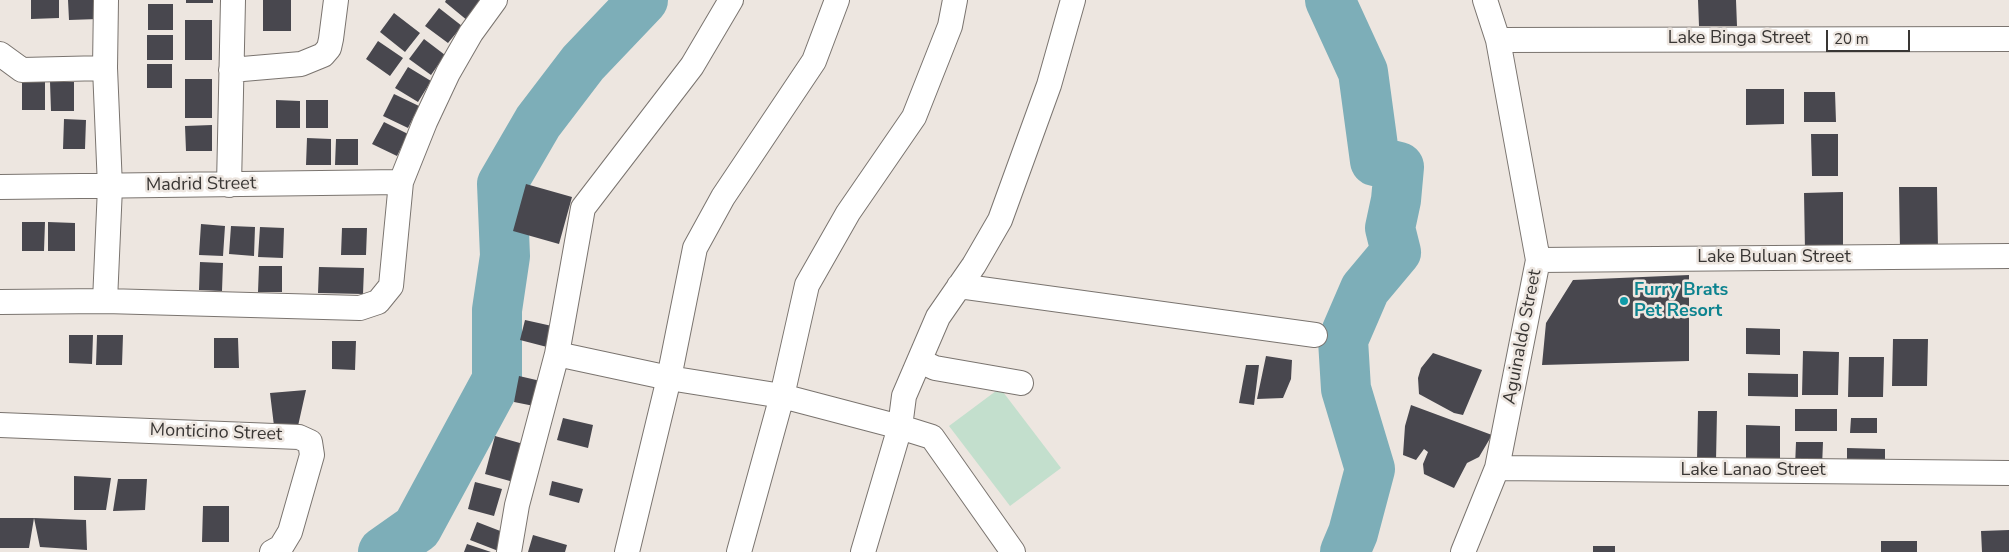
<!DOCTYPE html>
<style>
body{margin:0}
#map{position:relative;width:2009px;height:552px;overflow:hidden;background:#ede6e0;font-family:"Nunito Sans",sans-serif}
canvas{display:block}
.scale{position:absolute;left:1826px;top:30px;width:84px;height:22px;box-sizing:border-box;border:2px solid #393634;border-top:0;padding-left:6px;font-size:15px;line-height:18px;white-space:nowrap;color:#393634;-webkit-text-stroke:4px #ede6e0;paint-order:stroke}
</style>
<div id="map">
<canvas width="2009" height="552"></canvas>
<div class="scale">20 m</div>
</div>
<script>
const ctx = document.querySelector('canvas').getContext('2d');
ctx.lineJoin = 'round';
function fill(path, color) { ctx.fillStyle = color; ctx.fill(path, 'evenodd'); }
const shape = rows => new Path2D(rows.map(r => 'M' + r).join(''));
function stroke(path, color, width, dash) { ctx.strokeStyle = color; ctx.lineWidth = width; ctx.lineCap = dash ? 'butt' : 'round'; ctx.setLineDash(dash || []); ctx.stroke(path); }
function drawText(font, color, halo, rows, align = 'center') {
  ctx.font = font + ' "Nunito Sans",sans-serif'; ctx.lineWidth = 5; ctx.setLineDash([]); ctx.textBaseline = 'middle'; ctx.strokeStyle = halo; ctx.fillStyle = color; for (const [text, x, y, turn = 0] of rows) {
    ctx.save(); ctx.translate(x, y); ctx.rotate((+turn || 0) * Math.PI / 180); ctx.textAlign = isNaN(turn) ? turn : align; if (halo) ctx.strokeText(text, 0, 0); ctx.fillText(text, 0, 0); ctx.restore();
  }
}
const green = shape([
 [1000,388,1061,468,1010,506,949,426]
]);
const river = shape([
 [1330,0,1363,72,1375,161,1399,167,1396,200,1390,228,1396,252,1365,289,1343,340,1346,389,1370,469,1353,533,1345,552],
 [383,552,417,528,497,380,497,310,505,256,502,184,538,122,583,63,643,0]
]);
const building = shape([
 [31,0,59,0,59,18,31,19],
 [68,0,97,0,98,19,69,20],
 [186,0,213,0,213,3,186,3],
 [263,0,291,0,291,31,263,31],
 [446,0,487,0,468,21,445,2],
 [1698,0,1736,0,1737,26,1699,26],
 [148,4,173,4,173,30,148,30],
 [439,8,462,26,448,43,425,26],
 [394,13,420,33,405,52,380,32],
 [185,20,212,20,212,60,185,60],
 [147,35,173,35,173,60,147,60],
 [424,39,445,55,431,75,409,59],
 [378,41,403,58,390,76,366,59],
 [147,64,172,64,172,88,147,88],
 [408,67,431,81,418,102,395,88],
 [185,79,212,79,212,118,185,118],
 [22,82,45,82,45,110,22,110],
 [50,82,74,82,74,111,51,111],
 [1746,89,1784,89,1784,124,1746,125],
 [1804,92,1835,92,1836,122,1804,122],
 [394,94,419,106,408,128,383,116],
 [276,100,300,101,300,128,276,128],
 [306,100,328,100,328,128,306,128],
 [64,119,86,120,85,149,63,149],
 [384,122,408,134,397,156,372,144],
 [212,125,212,151,186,151,185,126],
 [1811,134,1838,134,1838,176,1812,176],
 [307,138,331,139,331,165,306,165],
 [336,139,358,139,358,165,335,165],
 [526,184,572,197,559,244,513,231],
 [1899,187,1937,187,1938,250,1900,250],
 [1843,192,1843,251,1805,251,1804,193],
 [22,222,45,222,44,251,22,251],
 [48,222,75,223,75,251,48,251],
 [201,224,225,226,223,256,199,255],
 [231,226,255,227,254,256,229,254],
 [260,227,284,228,283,258,258,257],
 [342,228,367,228,366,255,341,255],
 [200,262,223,263,222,291,199,290],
 [259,266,282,266,282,292,258,292],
 [319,267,364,268,363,294,318,293],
 [1689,275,1689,361,1542,365,1546,323,1573,280],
 [525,320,552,326,547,347,520,340],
 [1746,328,1780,329,1780,355,1746,354],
 [69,335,93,335,92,364,69,363],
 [97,335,123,335,122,365,96,365],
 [214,338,238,338,239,368,214,368],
 [1893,339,1928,339,1927,386,1892,386],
 [332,341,356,341,355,370,332,369],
 [1803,351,1839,352,1838,395,1802,395],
 [1433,353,1482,370,1463,415,1454,413,1419,394,1418,378,1421,368],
 [1266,356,1292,360,1291,379,1283,398,1257,399],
 [1849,357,1884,357,1883,397,1848,397],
 [1246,365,1259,365,1254,405,1239,403],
 [1748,373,1798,374,1798,397,1748,396],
 [519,376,545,382,539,407,514,402],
 [306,390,298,426,274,426,270,393],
 [1411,405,1492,435,1479,457,1467,463,1454,488,1424,474,1423,464,1428,452,1424,449,1416,460,1403,455,1405,426],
 [1795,409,1837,409,1837,431,1795,431],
 [1698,411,1717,411,1716,461,1697,461],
 [563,418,593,425,588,448,557,440],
 [1851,418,1877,418,1877,433,1850,433],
 [1746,425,1780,426,1780,468,1746,468],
 [495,436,527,445,517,483,485,474],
 [1796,442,1823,442,1822,467,1795,467],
 [1847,448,1885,449,1885,469,1847,468],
 [74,476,111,478,106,510,74,510],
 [118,479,147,479,145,510,113,511],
 [552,481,583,489,579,503,549,495],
 [475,482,502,489,494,516,468,509],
 [203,506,229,506,229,542,202,542],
 [0,518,34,518,29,548,0,548],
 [34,518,86,520,87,550,40,547],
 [477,522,508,534,501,552,470,540],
 [2009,530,2009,552,1982,552,1981,531],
 [533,535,567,545,565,552,528,552],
 [1881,541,1917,541,1917,552,1881,552],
 [467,544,491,552,464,552],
 [1593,546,1615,546,1615,552,1593,552]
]);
const street = shape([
 [1498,40,2009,39],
 [0,54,22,70,105,68],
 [231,70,301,64,323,55,329,48,331,39,336,0],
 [229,185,233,0],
 [0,187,401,182],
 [1538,260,2009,256],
 [959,286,1315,335],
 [105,301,110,187,105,68,106,0],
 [0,302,105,301,360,308,378,302,391,286,401,182,425,122,448,73,471,33,495,0],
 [557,354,669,378,782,396,900,427,932,437,1013,552],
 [920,361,935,368,1021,383],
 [0,425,299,437,310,442,312,455,290,532,281,547,272,552],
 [1497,468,2009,473],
 [509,552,517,505,557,354,583,208,692,66,731,0],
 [627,552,669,378,695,248,723,197,814,61,837,0],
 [739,552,782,396,807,285,848,213,914,117,950,26,955,0],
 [863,552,900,427,904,396,938,317,974,265,1000,220,1049,85,1073,0],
 [1463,552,1497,468,1538,260,1498,40,1485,0]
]);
const markers = [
 [1624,301,5,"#0f9aa8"]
];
const streetNames = [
 ["Lake Binga Street",1739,39],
 ["Madrid Street",201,185,-1],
 ["Lake Buluan Street",1774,258],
 ["Aguinaldo Street",1523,337,-79],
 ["Monticino Street",216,433,2],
 ["Lake Lanao Street",1753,471]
];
const cultureNames = [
 ["Furry Brats",1634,291],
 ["Pet Resort",1634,312]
];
fill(green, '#c3dfcd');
stroke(river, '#7daeb8', 50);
fill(building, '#48474e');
stroke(street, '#7a746f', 26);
stroke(street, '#fff', 24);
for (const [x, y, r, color] of markers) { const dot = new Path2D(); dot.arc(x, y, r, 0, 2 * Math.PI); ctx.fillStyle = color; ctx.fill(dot); stroke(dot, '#ede6e0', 2); }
drawText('18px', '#393634', '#ede6e0', streetNames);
drawText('bold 18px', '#0d838f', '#ede6e0', cultureNames, 'left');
</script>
